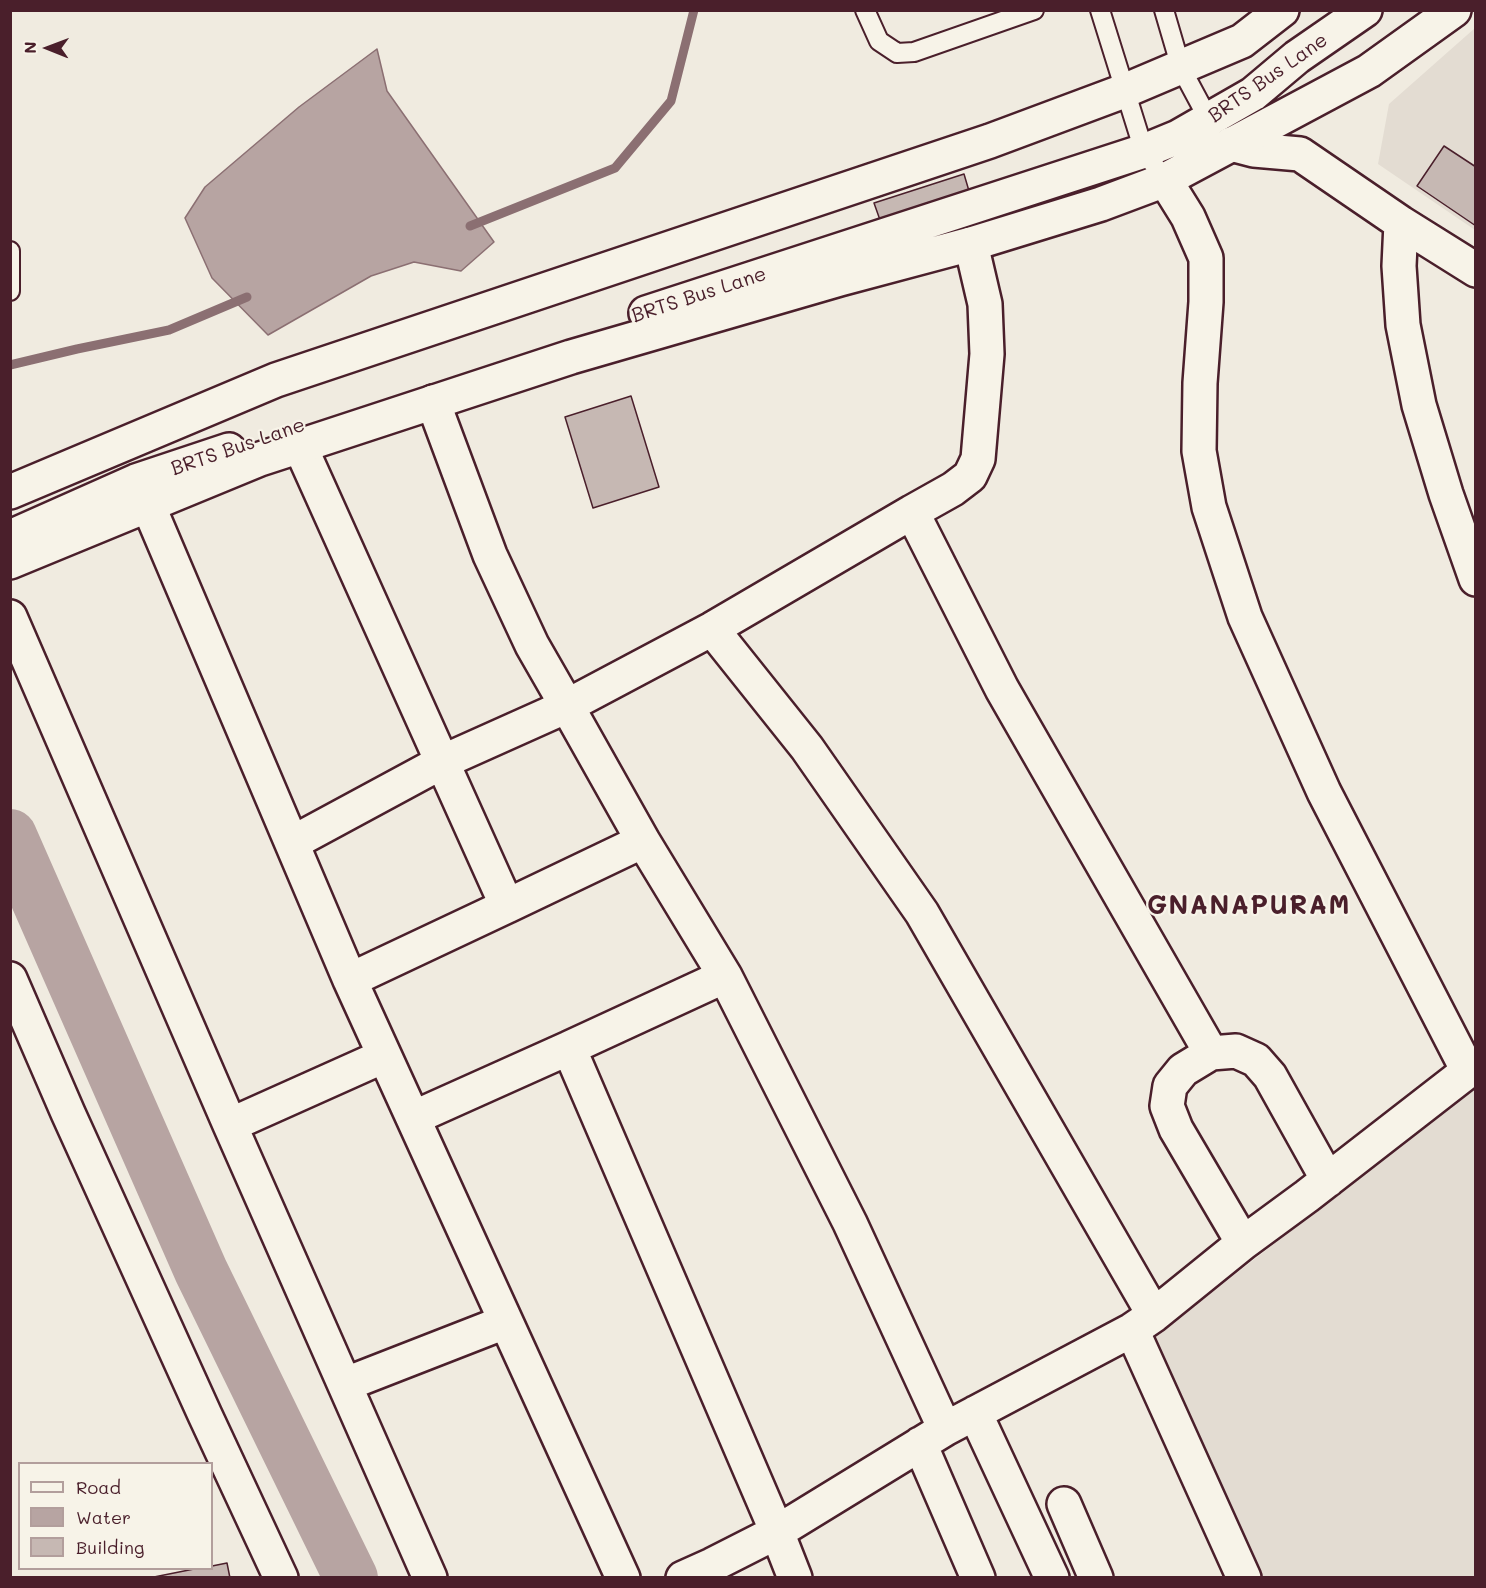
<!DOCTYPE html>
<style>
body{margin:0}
#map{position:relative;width:1486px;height:1588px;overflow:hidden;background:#f0ebe0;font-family:Mali,sans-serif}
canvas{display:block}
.frame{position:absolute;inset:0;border:12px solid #4a1f2b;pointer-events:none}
.legend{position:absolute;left:18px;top:1462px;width:195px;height:108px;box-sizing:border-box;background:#f7f3e8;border:2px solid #b29e9c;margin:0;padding:8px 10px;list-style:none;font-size:18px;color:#4a1f2b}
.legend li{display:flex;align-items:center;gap:12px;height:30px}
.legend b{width:30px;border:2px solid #b29e9c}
.north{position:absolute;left:18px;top:18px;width:60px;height:60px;-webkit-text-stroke:4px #f7f3e8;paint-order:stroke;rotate:271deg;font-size:16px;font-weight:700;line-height:24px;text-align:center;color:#4a1f2b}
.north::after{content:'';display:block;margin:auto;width:21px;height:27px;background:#4a1f2b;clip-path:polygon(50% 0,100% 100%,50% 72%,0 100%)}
</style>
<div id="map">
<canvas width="1486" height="1588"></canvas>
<div class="frame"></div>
<ul class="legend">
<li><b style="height:8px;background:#f7f3e8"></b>Road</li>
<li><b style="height:16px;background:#b7a4a2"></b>Water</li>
<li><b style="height:16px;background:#c6b8b3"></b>Building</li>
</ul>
<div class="north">N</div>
</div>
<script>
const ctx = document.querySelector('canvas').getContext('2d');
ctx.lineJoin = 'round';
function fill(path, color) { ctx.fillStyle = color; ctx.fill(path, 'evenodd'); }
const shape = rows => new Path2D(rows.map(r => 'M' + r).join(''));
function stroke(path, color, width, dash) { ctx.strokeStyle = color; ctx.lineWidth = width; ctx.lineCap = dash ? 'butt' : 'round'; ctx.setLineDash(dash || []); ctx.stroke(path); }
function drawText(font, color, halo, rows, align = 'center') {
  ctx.font = font + ' Mali,sans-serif'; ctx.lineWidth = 4.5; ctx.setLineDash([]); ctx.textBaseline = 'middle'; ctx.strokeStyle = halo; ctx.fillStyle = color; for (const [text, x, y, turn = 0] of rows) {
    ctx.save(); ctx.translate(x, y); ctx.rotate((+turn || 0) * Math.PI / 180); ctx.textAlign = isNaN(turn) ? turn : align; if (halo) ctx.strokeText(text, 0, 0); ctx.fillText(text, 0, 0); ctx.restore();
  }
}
const built = shape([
 [1475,28,1475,230,1378,164,1389,104],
 [1475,1087,1475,1577,1256,1577,1151,1340]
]);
const water = shape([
 [377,49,387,91,494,242,461,271,414,262,371,276,268,335,212,278,185,218,205,187,299,107,377,49]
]);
const stream = shape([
 [470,226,615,168,671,101,694,10],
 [10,365,77,349,169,330,247,297]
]);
const river = shape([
 [10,836,201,1271,351,1578]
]);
const building = shape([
 [1444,146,1476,167,1476,226,1417,186,1444,146],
 [964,174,969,191,880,220,874,203,964,174],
 [631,396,659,487,593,508,565,417,631,396],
 [227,1563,230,1578,149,1578,199,1568,212,1568,212,1566,227,1563]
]);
const lane = shape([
 [865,10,879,41,897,53,914,52,1034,10],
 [1100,10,1144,151,1165,180],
 [1164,10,1181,68,1211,124],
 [10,251,10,291]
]);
const street = shape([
 [1231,144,1254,150,1300,154,1401,223,1476,270],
 [1401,223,1399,266,1403,325,1419,405,1446,494,1476,579],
 [300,446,507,906,350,980],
 [148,505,350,980,623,1578],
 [912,512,953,489,970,476,978,459,987,354,985,304,971,244],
 [10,617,230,1125,430,1578],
 [712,629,807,748,922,913,1154,1315],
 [643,841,725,976],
 [292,843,442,762,567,706,532,645,490,555,433,402],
 [507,906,643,841,567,706,712,629,912,512,1002,689,1211,1053],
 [10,979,68,1113,205,1415,281,1578],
 [569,1048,725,976,850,1223,945,1429],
 [413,1118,569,1048,777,1532,795,1578],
 [230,1125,384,1056],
 [1243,1243,1176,1129,1167,1106,1170,1086,1183,1070,1211,1053,1236,1051,1256,1060,1270,1076,1328,1180],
 [1132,1330,1244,1578],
 [346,1384,505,1322],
 [975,1413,1052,1578],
 [920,1444,978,1578],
 [1064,1504,1096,1578],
 [683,1578,712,1565,777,1532,945,1429,1132,1330,1154,1315,1243,1243,1307,1196,1468,1071,1324,792,1245,617,1209,507,1199,451,1200,383,1206,302,1206,258,1188,217,1165,180]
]);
const primary = shape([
 [646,313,1144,151,1178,137,1253,94,1297,57,1365,10],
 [10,492,276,380,990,141,1124,91,1242,41,1282,10],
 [10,537,136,481,229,450],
 [10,562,260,459,300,446,571,357,840,279,971,244,1101,204,1165,180,1369,71,1454,10]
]);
const streetNames = [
 ["BRTS Bus Lane",1268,78,-35],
 ["BRTS Bus Lane",699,295,-18],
 ["BRTS Bus Lane",238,447,-19]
];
const districtNames = [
 ["GNANAPURAM",1249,906]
];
fill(built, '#e3dcd2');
fill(water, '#b7a4a2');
stroke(water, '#8b6f72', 1.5);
stroke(stream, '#8b6f72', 9);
stroke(river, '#b7a4a2', 54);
fill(building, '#c6b8b3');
stroke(building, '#4a1f2b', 1.5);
stroke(lane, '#4a1f2b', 22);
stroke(street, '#4a1f2b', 38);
stroke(primary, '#4a1f2b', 38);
stroke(lane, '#f7f3e8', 18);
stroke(street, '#f7f3e8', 33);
stroke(primary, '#f7f3e8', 33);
drawText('20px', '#4a1f2b', '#f7f3e8', streetNames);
ctx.letterSpacing = '1.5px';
drawText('bold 26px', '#4a1f2b', '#f7f3e8', districtNames);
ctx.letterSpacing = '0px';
</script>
